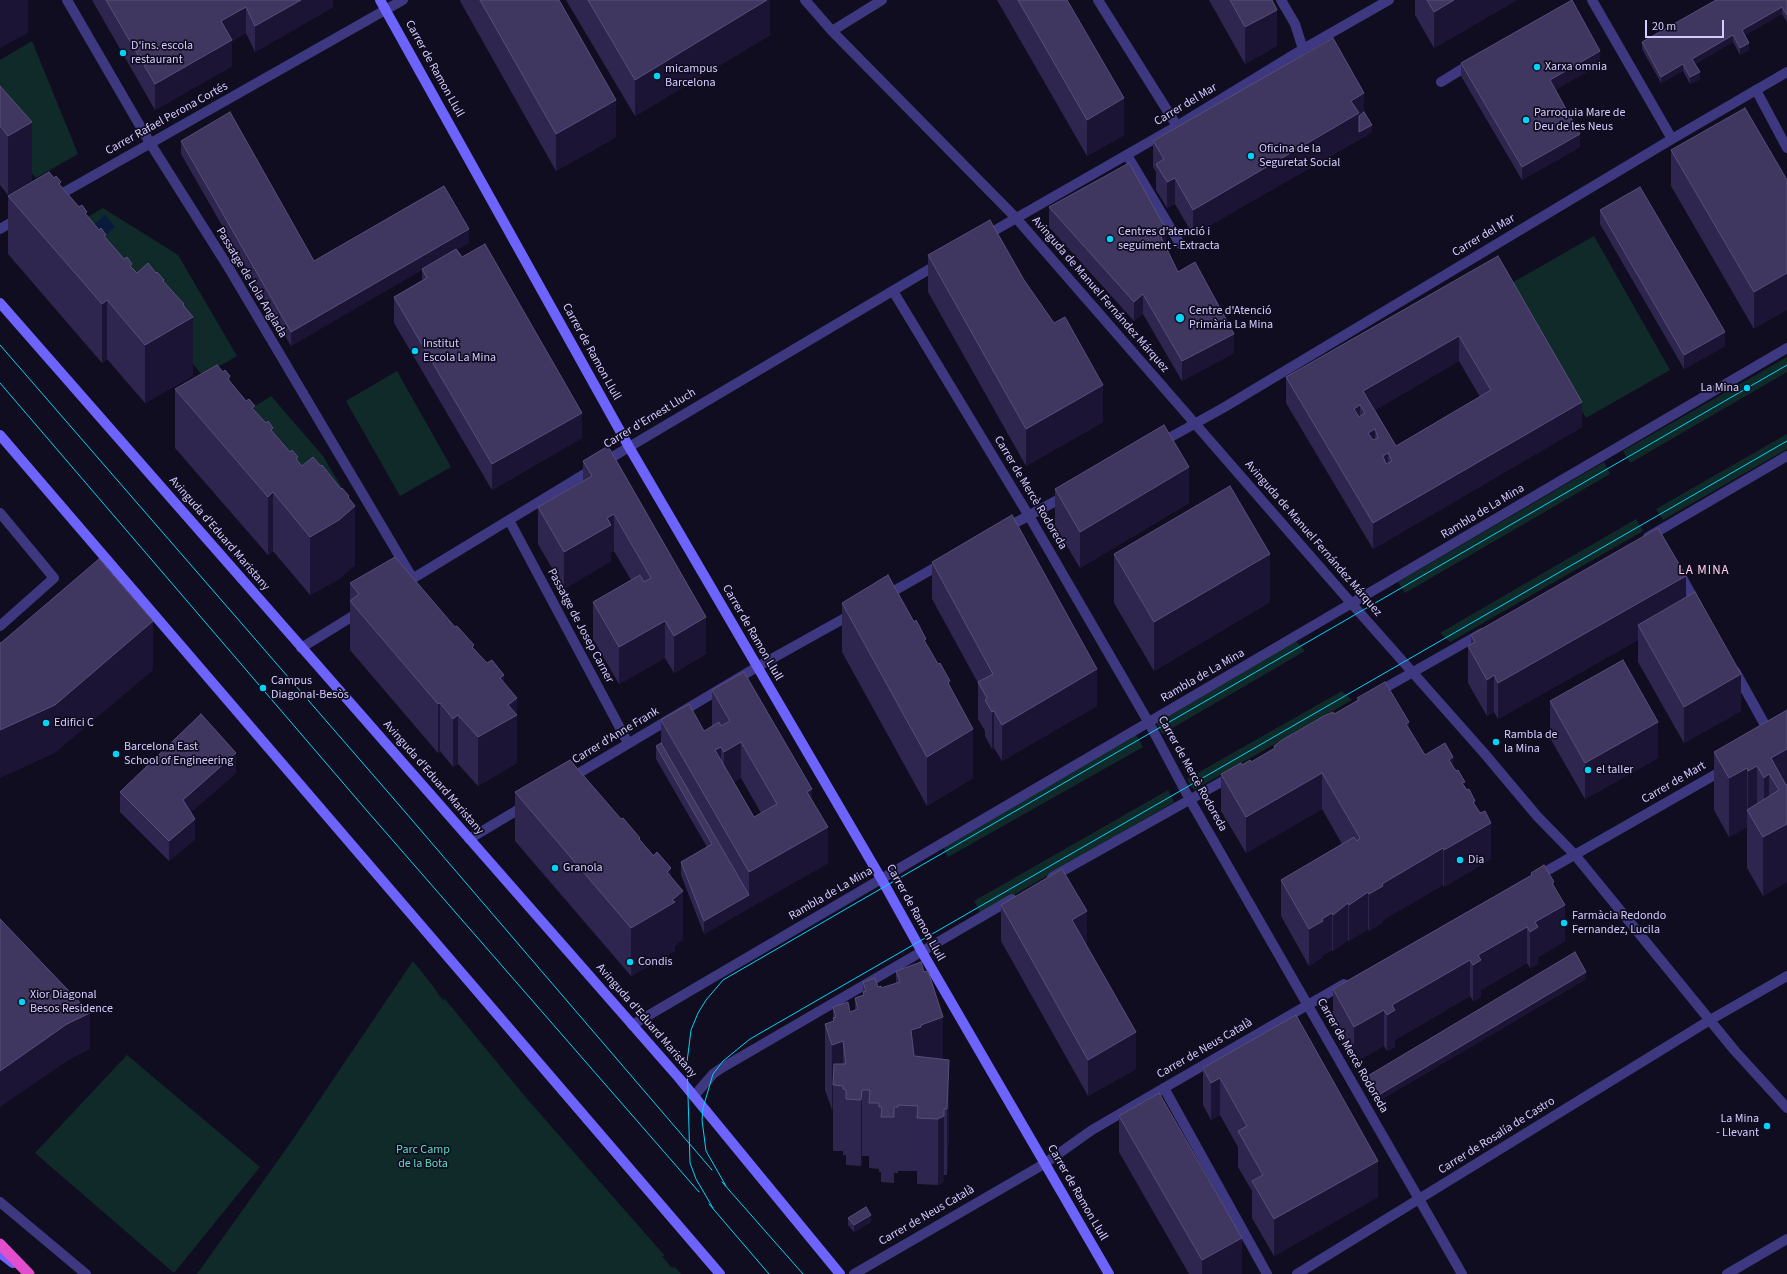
<!DOCTYPE html>
<meta charset="utf-8">
<style>
body{margin:0}
#map{position:relative;width:1787px;height:1274px;overflow:hidden;background:#110d20;font-family:"Source Sans 3",sans-serif}
canvas{display:block}
.scale{position:absolute;left:1645px;top:20px;width:79px;height:18px;box-sizing:border-box;border:2px solid #d4ccff;border-top:0;padding-left:5px;font-size:12px;line-height:14px;white-space:nowrap;color:#d4ccff;-webkit-text-stroke:3px #110d20;paint-order:stroke}
</style>
<div id="map">
<canvas width="1787" height="1274"></canvas>
<div class="scale">20 m</div>
</div>
<script>
const ctx = document.querySelector('canvas').getContext('2d');
ctx.lineJoin = 'round';
function fill(path, color) { ctx.fillStyle = color; ctx.fill(path, 'evenodd'); }
const shape = rows => new Path2D(rows.map(r => 'M' + r).join(''));
function stroke(path, color, width, dash) { ctx.strokeStyle = color; ctx.lineWidth = width; ctx.lineCap = dash ? 'butt' : 'round'; ctx.setLineDash(dash || []); ctx.stroke(path); }
function drawText(font, color, halo, rows, align = 'center') {
  ctx.font = font + ' "Source Sans 3",sans-serif'; ctx.lineWidth = 3.5; ctx.setLineDash([]); ctx.textBaseline = 'middle'; ctx.strokeStyle = halo; ctx.fillStyle = color; for (const [text, x, y, turn = 0] of rows) {
    ctx.save(); ctx.translate(x, y); ctx.rotate((+turn || 0) * Math.PI / 180); ctx.textAlign = isNaN(turn) ? turn : align; if (halo) ctx.strokeText(text, 0, 0); ctx.fillText(text, 0, 0); ctx.restore();
  }
}
const green = shape([
 [32,41,78,154,36,178,0,137,0,60],
 [103,208,178,255,237,356,203,376,154,317,64,231],
 [1594,236,1670,370,1586,418,1510,284],
 [1787,357,1787,372,1630,463,1623,451],
 [397,371,451,467,400,496,346,401],
 [271,396,323,456,354,508,229,423],
 [1787,434,1787,449,1663,520,1656,509],
 [1604,462,1610,474,1405,593,1398,582],
 [1636,519,1643,531,1450,642,1440,633],
 [1296,641,1305,651,1162,734,1156,722],
 [1342,691,1352,700,1194,790,1187,779],
 [1135,733,1143,747,948,857,942,844],
 [1168,790,1174,802,981,914,974,901],
 [413,961,433,986,439,995,444,1001,444,998,528,1100,665,1256,662,1256,671,1267,676,1268,681,1274,197,1274,289,1145],
 [127,1055,260,1167,174,1273,35,1153]
]);
const water = shape([
 [105,215,115,227,96,244,86,232]
]);
const pedestrian = shape([
 [67,0,150,143,227,265,413,579],
 [1592,0,1672,139],
 [1441,82,1472,63],
 [1756,90,1787,148],
 [1127,155,1180,244],
 [54,198,403,0],
 [0,229,19,218],
 [893,291,1029,516,1149,723,1190,800,1462,1274],
 [0,513,54,578,0,626],
 [509,520,628,743],
 [1680,574,1697,605],
 [407,582,629,447],
 [301,648,361,611],
 [1735,671,1765,725],
 [1164,1088,1267,1274],
 [1297,1274,1710,1020,1787,976]
]);
const minor = shape([
 [805,0,832,31,1016,218,1352,604,1484,753,1537,816,1575,855,1735,1051,1787,1108],
 [1098,0,1177,126],
 [1281,0,1295,24,1303,49],
 [832,31,882,0],
 [985,236,1177,126,1303,49,1389,0],
 [1160,443,1223,408,1672,139,1787,72],
 [629,447,938,264],
 [1004,529,1065,496],
 [885,596,943,563],
 [569,779,757,667,852,614],
 [469,839,526,805],
 [1536,877,1725,769],
 [854,1274,1044,1164,1092,1130,1164,1088,1344,984],
 [1727,1274,1787,1239]
]);
const tertiary = shape([
 [1648,537,1787,456],
 [1376,693,1482,633],
 [1052,877,1232,776],
 [632,1025,1787,348],
 [694,1096,713,1074,720,1069,1012,899],
 [0,1202,86,1274]
]);
const secondary = shape([
 [380,0,629,447,882,880,922,952,1109,1274],
 [0,303,679,1078,840,1274],
 [0,435,720,1274],
 [0,1253,13,1263]
]);
const trunk = shape([
 [0,1244,29,1274]
]);
const tram = shape([
 [0,345,400,806,712,1170],
 [0,383,368,812,699,1192],
 [722,1182,803,1274],
 [726,1186,706,1151,702,1120,703,1108,713,1074,723,1061,750,1039,1787,441],
 [709,1204,769,1274],
 [713,1208,696,1179,690,1163,687,1062,691,1030,698,1013,706,1000,723,980,1787,365]
]);
const wall = shape([
 [92,0,333,0,333,7,255,52,246,33,232,41,232,66,155,110],
 [460,0,559,0,616,137,556,171,460,1],
 [566,0,770,0,770,35,635,116],
 [997,0,1067,0,1124,135,1087,156],
 [1209,0,1272,0,1277,46,1245,64],
 [1415,0,1517,0,1434,48,1415,15],
 [1787,0,1787,22,1782,14,1745,35,1749,50,1740,55,1733,42,1695,64,1700,79,1690,84,1683,71,1661,83,1642,49,1642,42],
 [1461,63,1600,64,1555,90,1580,147,1522,180,1461,76],
 [0,86,32,181,8,195,0,185],
 [1364,112,1372,132,1193,235,1175,204,1167,208,1156,190,1156,172,1153,167,1153,141],
 [181,141,314,261,469,243,457,249,582,438,492,490,394,323,394,297,422,280,422,269,291,346,181,154],
 [1671,150,1787,180,1754,329,1671,186],
 [61,186,137,273,164,282,184,306,193,376,145,403,107,359,102,363,8,254,8,196],
 [1049,207,1167,249,1178,272,1234,353,1182,381,1143,314,1134,321,1049,227],
 [1600,210,1725,346,1684,369,1600,224],
 [928,255,1024,280,1054,323,1103,422,1026,466,928,292],
 [1498,256,1582,427,1373,549,1286,403,1286,377],
 [1459,361,1480,397,1396,446,1375,410],
 [230,382,302,466,341,489,349,498,355,565,339,579,310,595,273,551,268,555,175,448,175,389],
 [583,461,706,654,674,673,665,658,619,684,593,639,593,602,631,580,614,551,611,552,611,561,564,589,538,544,538,507,583,481],
 [1055,489,1189,503,1080,568,1055,526],
 [1114,554,1270,602,1154,671,1114,603],
 [932,562,1097,706,1002,761,994,748,992,749,985,736,985,731,978,719,978,683,932,599],
 [350,583,474,649,517,698,517,763,478,786,458,764,453,767,440,751,438,753,350,650],
 [1686,598,1741,711,1684,743,1638,662,1638,640,1498,719,1494,712,1487,716,1468,683,1468,646,1471,644,1471,635],
 [842,603,926,644,950,686,973,778,927,806,842,652],
 [712,690,812,800,828,863,704,934,681,875,681,862,707,847,656,759,656,746,661,743,661,720,704,731,712,726],
 [741,778,761,813,754,817,734,782],
 [1357,698,1409,728,1425,755,1453,767,1475,805,1491,859,1444,887,1443,885,1383,920,1383,922,1369,931,1368,929,1349,941,1348,940,1333,951,1332,950,1325,954,1323,955,1323,957,1309,966,1281,916,1281,880,1342,844,1322,809,1246,853,1221,811,1221,774,1242,765,1251,762,1274,749,1274,746,1334,714,1357,700],
 [1550,701,1658,758,1585,799,1550,738],
 [1787,710,1787,882,1763,896,1747,868,1747,827,1729,837,1714,810,1714,752],
 [236,773,191,812,195,839,169,861,120,812,120,792],
 [515,792,640,841,671,877,683,939,675,946,675,951,631,976,515,841],
 [1531,873,1554,887,1565,941,1538,957,1538,964,1530,968,1527,963,1481,990,1481,997,1473,1001,1470,996,1395,1040,1395,1047,1387,1051,1384,1046,1354,1063,1333,1026,1333,989,1531,875],
 [1001,905,1087,946,1136,1069,1088,1096,1001,941],
 [896,971,943,1059,949,1126,947,1175,944,1175,944,1182,938,1185,917,1184,917,1171,898,1171,898,1173,894,1173,894,1183,881,1182,881,1172,879,1172,879,1169,869,1168,869,1156,862,1156,861,1166,846,1165,846,1155,843,1155,843,1151,833,1151,833,1110,832,1110,825,1090,825,1024,833,1022,833,1007,850,1012,855,1011,855,998,863,995,863,982,881,988,896,983],
 [1586,979,1377,1102,1366,1083,1366,1077],
 [1296,1015,1378,1197,1274,1256,1252,1218,1252,1191,1238,1167,1238,1147,1220,1115,1211,1120,1203,1105,1203,1068],
 [1119,1116,1242,1274,1189,1274,1119,1152],
 [848,1218,871,1222,854,1232,848,1225]
]);
const shadedWall = shape([
 [0,0,28,0,28,33,0,48],
 [301,0,333,0,333,7,255,52,255,26],
 [767,0,770,0,770,35,635,116,635,80],
 [1454,0,1517,0,1434,48,1434,12],
 [246,7,246,33,232,41,232,66,155,110,155,84,221,21],
 [1782,7,1782,14,1742,37,1742,30],
 [1277,10,1277,46,1245,64,1245,27],
 [1733,35,1733,42,1692,66,1692,59],
 [1749,43,1749,50,1740,55,1740,48],
 [1600,51,1600,64,1550,93,1550,80],
 [1683,64,1683,71,1661,83,1661,77],
 [1700,72,1700,79,1690,84,1690,77],
 [1364,93,1364,119,1359,122,1359,139,1193,235,1193,210,1351,101],
 [1124,98,1124,135,1087,156,1087,120],
 [616,100,616,137,556,171,556,134],
 [32,122,32,181,8,195,8,136],
 [1372,125,1372,132,1359,139,1359,132],
 [1580,134,1580,147,1522,180,1522,167],
 [1175,178,1175,204,1167,208,1167,182],
 [469,229,469,243,291,346,291,332],
 [1167,231,1167,251,1161,237],
 [1787,273,1787,310,1754,329,1754,292],
 [164,280,164,334,184,304,184,322,193,317,193,376,145,403,145,345,163,281],
 [1143,294,1143,314,1134,321,1134,302],
 [107,300,107,359,102,363,102,304],
 [1725,332,1725,346,1684,369,1684,355],
 [1234,334,1234,353,1182,381,1182,361],
 [1459,336,1459,361,1365,416,1363,391],
 [230,376,230,435,228,379],
 [1103,385,1103,422,1026,466,1026,429],
 [1582,402,1582,427,1373,549,1373,523],
 [1360,405,1360,431,1354,409],
 [582,413,582,438,492,490,492,464],
 [1375,429,1375,455,1368,433],
 [1388,453,1388,479,1383,456],
 [1189,467,1189,503,1080,568,1080,532],
 [273,492,273,551,268,555,268,497],
 [349,496,349,512,355,506,355,565,339,579,310,595,310,537],
 [614,514,614,551,611,552,611,561,564,589,564,552,607,518],
 [1270,554,1270,602,1154,671,1154,622],
 [1686,576,1686,613,1638,625,1638,640,1498,719,1498,683],
 [706,617,706,654,674,673,674,636],
 [153,621,153,670,55,753,0,778,0,730],
 [665,621,665,658,619,684,619,647],
 [1097,669,1097,706,1002,761,1002,725],
 [1741,674,1741,711,1684,743,1684,707],
 [504,675,504,722,508,705,517,698,517,763,478,786,478,737,500,678],
 [1494,675,1494,712,1487,716,1487,680],
 [440,703,440,751,438,753,438,704],
 [994,711,994,748,992,749,992,712],
 [458,715,458,764,453,767,453,719],
 [1409,722,1409,758,1406,724],
 [1658,722,1658,758,1585,799,1585,763],
 [973,729,973,778,927,806,927,757],
 [741,742,741,778,724,788,724,752],
 [721,747,721,783,715,750],
 [1787,749,1787,808,1779,790,1771,758],
 [236,753,236,773,183,819,183,800],
 [1453,757,1453,794,1449,760],
 [1757,766,1757,825,1748,811,1748,771],
 [1747,768,1747,827,1729,837,1729,778],
 [1322,773,1322,809,1246,853,1246,817],
 [1769,774,1769,833,1764,837,1764,778],
 [812,789,812,825,807,792],
 [1475,801,1475,832,1491,823,1491,859,1444,887,1444,850,1473,802],
 [195,819,195,839,169,861,169,841],
 [1787,824,1787,882,1763,896,1763,837],
 [828,827,828,863,704,934,704,921,749,895,749,872],
 [1443,848,1443,885,1383,920,1383,922,1369,931,1369,894,1382,884],
 [671,868,671,905,672,900,683,891,683,939,675,946,675,951,631,976,631,928,667,872],
 [1554,882,1554,911,1565,905,1565,941,1538,957,1538,964,1530,968,1530,932,1552,883],
 [1368,892,1368,929,1349,941,1349,905],
 [1348,903,1348,940,1333,951,1333,915],
 [1087,911,1087,948,1072,920],
 [1332,913,1332,950,1323,955,1323,957,1309,966,1309,929,1322,919],
 [1527,927,1527,963,1481,990,1481,997,1473,1001,1473,965,1478,955],
 [1470,960,1470,996,1395,1040,1395,1047,1387,1051,1387,1015,1392,1005],
 [1586,972,1586,979,1377,1102,1377,1096],
 [1384,1010,1384,1046,1354,1063,1354,1027],
 [90,1013,90,1049,67,1061,0,1107,0,1071,67,1024],
 [943,1017,943,1083,911,1096,911,1030,921,1025],
 [1136,1032,1136,1069,1088,1096,1088,1060],
 [843,1041,843,1086,833,1085,833,1110,832,1110,832,1045],
 [949,1060,949,1126,947,1175,947,1109],
 [1220,1078,1220,1115,1211,1120,1211,1083],
 [862,1090,862,1156,861,1166,861,1100],
 [944,1109,944,1182,938,1185,938,1119],
 [1378,1161,1378,1197,1274,1256,1274,1219],
 [871,1215,871,1222,854,1232,854,1225],
 [1242,1238,1242,1274,1202,1274,1202,1260]
]);
const building = shape([
 [106,0,301,0,255,26,246,7,221,21,232,40,155,84,106,0],
 [480,0,559,0,616,100,556,134,480,0],
 [588,0,767,0,635,80,588,0],
 [1018,0,1067,0,1124,98,1087,120,1018,0],
 [1230,0,1272,0,1277,10,1245,27,1230,0],
 [1427,0,1454,0,1434,12,1427,0],
 [1572,0,1600,51,1550,80,1580,134,1522,167,1461,63,1572,0],
 [1716,0,1787,0,1787,15,1782,7,1742,30,1749,43,1740,48,1733,35,1692,59,1700,72,1690,77,1683,64,1661,77,1642,42,1716,0],
 [1333,38,1364,93,1351,101,1359,113,1193,210,1175,178,1167,182,1156,164,1164,159,1153,141,1333,38],
 [0,86,32,122,8,136,0,126,0,86],
 [1745,108,1787,180,1787,273,1754,292,1671,150,1745,108],
 [230,112,314,261,444,186,469,229,291,332,181,141,230,112],
 [1364,112,1372,125,1359,132,1359,116,1364,112],
 [1129,163,1167,231,1161,237,1178,272,1195,262,1234,334,1182,361,1143,294,1134,302,1049,207,1129,163],
 [49,172,54,178,56,176,61,182,59,184,79,207,82,205,87,212,85,213,99,230,101,228,106,235,104,236,124,259,127,257,132,264,130,266,137,273,148,263,156,273,157,272,164,280,163,281,184,304,183,305,193,317,145,345,107,300,102,304,8,196,49,172],
 [1640,187,1725,332,1684,355,1600,210,1640,187],
 [990,220,1024,280,1054,323,1065,317,1103,385,1026,429,928,255,990,220],
 [485,244,582,413,492,464,394,297,427,278,422,269,456,249,462,257,485,244],
 [1498,256,1582,402,1373,523,1286,377,1498,256],
 [1459,336,1491,390,1396,446,1363,391,1459,336],
 [1360,405,1365,413,1359,417,1354,409,1360,405],
 [1375,429,1378,438,1373,440,1368,433,1375,429],
 [1388,453,1392,461,1386,464,1383,456,1388,453],
 [217,365,223,372,225,370,230,376,228,379,246,401,249,399,255,406,252,408,266,423,268,421,273,428,271,430,290,452,292,450,298,457,296,459,302,466,313,457,321,466,322,465,341,489,342,488,349,496,348,497,355,506,339,520,310,537,273,492,268,497,175,389,217,365],
 [1164,425,1189,467,1080,532,1055,489,1164,425],
 [608,446,706,617,674,636,665,621,619,647,593,602,640,575,644,582,651,578,614,514,607,518,611,525,564,552,538,507,592,476,583,461,608,446],
 [1230,486,1270,554,1154,622,1114,554,1230,486],
 [1012,515,1097,669,1002,725,994,711,992,712,985,700,987,698,978,682,993,674,932,562,1012,515],
 [1658,528,1686,576,1498,683,1494,675,1487,680,1468,646,1475,642,1471,635,1658,528],
 [395,557,455,627,457,626,474,645,472,647,487,663,492,660,504,675,500,678,517,698,508,705,517,715,478,737,458,715,453,719,440,703,438,704,350,601,359,594,350,583,395,557],
 [99,559,153,621,55,705,0,730,0,643,2,642,99,559],
 [888,575,914,622,916,620,926,639,924,640,938,664,940,663,950,681,948,683,973,729,927,757,842,603,888,575],
 [1695,592,1741,674,1684,707,1638,625,1695,592],
 [1623,660,1658,722,1585,763,1550,701,1623,660],
 [744,672,812,789,807,792,828,827,749,872,661,720,689,704,704,731,719,722,721,726,730,721,712,690,744,672],
 [741,742,777,804,754,817,715,750,721,747,724,752,741,742],
 [1385,682,1409,722,1406,724,1425,755,1445,743,1453,757,1449,760,1456,771,1458,770,1465,782,1462,783,1467,790,1469,789,1475,801,1473,802,1480,813,1485,811,1491,823,1444,850,1443,848,1382,884,1383,886,1369,894,1368,892,1349,905,1348,903,1333,915,1332,913,1325,917,1322,919,1323,921,1309,929,1281,880,1354,837,1357,841,1360,838,1322,773,1246,817,1221,774,1241,763,1242,765,1250,760,1251,762,1275,748,1274,746,1282,740,1324,716,1333,712,1334,714,1359,700,1357,698,1385,682],
 [1787,710,1787,749,1771,758,1786,785,1787,784,1787,824,1763,837,1747,810,1779,790,1769,774,1764,778,1757,766,1748,771,1747,768,1729,778,1714,752,1787,710],
 [201,714,236,753,183,800,195,819,169,841,120,792,201,714],
 [661,743,749,895,704,921,681,862,712,844,656,746,661,743],
 [570,760,621,819,623,818,640,838,639,839,652,854,653,856,657,852,671,868,667,872,683,891,672,900,675,902,631,928,515,792,570,760],
 [1544,865,1554,882,1552,883,1565,905,1535,922,1538,927,1530,932,1527,927,1478,955,1481,960,1473,965,1470,960,1392,1005,1395,1010,1387,1015,1384,1010,1354,1027,1333,989,1532,875,1531,873,1544,865],
 [1062,869,1087,911,1072,920,1136,1032,1088,1060,1001,905,1062,869],
 [0,919,90,1013,67,1024,0,1071,0,919],
 [1575,952,1586,972,1377,1096,1366,1077,1575,952],
 [921,962,924,972,928,971,943,1017,921,1025,921,1027,911,1030,914,1056,949,1060,947,1109,944,1109,944,1116,938,1119,917,1118,918,1106,898,1105,898,1107,894,1107,894,1117,881,1117,882,1107,879,1107,879,1103,869,1103,870,1090,862,1090,861,1100,846,1099,846,1090,843,1089,843,1086,833,1085,834,1064,846,1064,843,1041,832,1045,825,1024,834,1021,833,1018,836,1017,833,1007,848,1002,850,1012,858,1009,855,998,864,995,863,992,866,991,863,982,875,978,878,987,881,986,881,988,900,982,896,971,921,962],
 [1296,1015,1378,1161,1274,1219,1252,1181,1263,1175,1238,1131,1247,1126,1220,1078,1211,1083,1203,1068,1296,1015],
 [1159,1093,1242,1238,1202,1260,1119,1116,1159,1093],
 [866,1207,871,1215,854,1225,848,1218,866,1207]
]);
const markers = [
 [123,53,4,"#01d4f6"],
 [1537,67,4,"#01d4f6"],
 [657,76,4,"#01d4f6"],
 [1526,120,4,"#01d4f6"],
 [1251,156,4,"#01d4f6"],
 [1110,239,4,"#01d4f6"],
 [1180,318,5,"#01d4f6"],
 [415,351,4,"#01d4f6"],
 [1747,388,4,"#01d4f6"],
 [263,688,4,"#01d4f6"],
 [46,723,4,"#01d4f6"],
 [1496,742,4,"#01d4f6"],
 [116,754,4,"#01d4f6"],
 [1588,770,4,"#01d4f6"],
 [1460,860,4,"#01d4f6"],
 [555,868,4,"#01d4f6"],
 [1564,923,4,"#01d4f6"],
 [630,962,4,"#01d4f6"],
 [22,1002,4,"#01d4f6"],
 [1767,1126,4,"#01d4f6"]
];
const poiNames = [
 ["D'ins. escola",131,46],
 ["restaurant",131,60],
 ["Xarxa omnia",1545,67],
 ["micampus",665,69],
 ["Barcelona",665,83],
 ["Parroquia Mare de",1534,113],
 ["Deu de les Neus",1534,127],
 ["Oficina de la",1259,149],
 ["Seguretat Social",1259,163],
 ["Centres d’atenció i",1118,232],
 ["seguiment - Extracta",1118,246],
 ["Centre d'Atenció",1189,311],
 ["Primària La Mina",1189,325],
 ["Institut",423,344],
 ["Escola La Mina",423,358],
 ["La Mina",1739,388,"right"],
 ["Campus",271,681],
 ["Diagonal-Besòs",271,695],
 ["Edifici C",54,723],
 ["Rambla de",1504,735],
 ["la Mina",1504,749],
 ["Barcelona East",124,747],
 ["School of Engineering",124,761],
 ["el taller",1596,770],
 ["Dia",1468,860],
 ["Granola",563,868],
 ["Farmàcia Redondo",1572,916],
 ["Fernandez, Lucila",1572,930],
 ["Condis",638,962],
 ["Xior Diagonal",30,995],
 ["Besos Residence",30,1009],
 ["La Mina",1759,1119,"right"],
 ["- Llevant",1759,1133,"right"]
];
const streetNames = [
 ["Carrer de Ramon Llull",434,69,61],
 ["Carrer del Mar",1186,105,-31],
 ["Carrer Rafael Perona Cortés",167,119,-29],
 ["Carrer del Mar",1484,236,-31],
 ["Passatge de Lola Anglada",251,283,59],
 ["Avinguda de Manuel Fernández Márquez",1100,295,49],
 ["Carrer de Ramon Llull",591,352,61],
 ["Carrer d'Ernest Lluch",650,419,-31],
 ["Carrer de Mercè Rodoreda",1030,493,59],
 ["Rambla de La Mina",1483,512,-31],
 ["Avinguda d'Eduard Maristany",219,534,49],
 ["Avinguda de Manuel Fernández Márquez",1313,539,49],
 ["Passatge de Josep Carner",580,626,62],
 ["Carrer de Ramon Llull",752,633,60],
 ["Rambla de La Mina",1203,676,-30],
 ["Carrer d'Anne Frank",616,736,-31],
 ["Carrer de Mercè Rodoreda",1192,774,61],
 ["Avinguda d'Eduard Maristany",433,778,49],
 ["Carrer de Mart",1674,783,-30],
 ["Rambla de La Mina",831,894,-30],
 ["Carrer de Ramon Llull",915,913,61],
 ["Avinguda d'Eduard Maristany",646,1021,49],
 ["Carrer de Neus Català",1205,1049,-30],
 ["Carrer de Mercè Rodoreda",1352,1056,60],
 ["Carrer de Rosalía de Castro",1497,1136,-32],
 ["Carrer de Ramon Llull",1077,1193,60],
 ["Carrer de Neus Català",927,1216,-30]
];
const parkNames = [
 ["Parc Camp",423,1150],
 ["de la Bota",423,1164]
];
const neighbourhoodNames = [
 ["LA MINA",1704,571]
];
fill(green, '#102a2a');
fill(water, '#091a3d');
stroke(pedestrian, '#3d387f', 10);
stroke(minor, '#3d387f', 10);
stroke(tertiary, '#3d387f', 10);
stroke(secondary, '#6d64fe', 10);
stroke(trunk, '#e24ecb', 11);
stroke(tram, '#01d4f6', 1);
fill(wall, '#2e264e');
fill(shadedWall, '#1b1434');
fill(building, '#403761');
stroke(building, '#574f7a', 1);
for (const [x, y, r, color] of markers) { const dot = new Path2D(); dot.arc(x, y, r, 0, 2 * Math.PI); ctx.fillStyle = color; ctx.fill(dot); stroke(dot, '#110d20', 1.5); }
drawText('12px', '#d4ccff', '#110d20', poiNames, 'left');
drawText('12px', '#d4ccff', '#110d20', streetNames);
drawText('12px', '#59dec2', '#110d20', parkNames);
ctx.letterSpacing = '1px';
drawText('13px', '#ffceeb', '#110d20', neighbourhoodNames);
ctx.letterSpacing = '0px';
</script>
